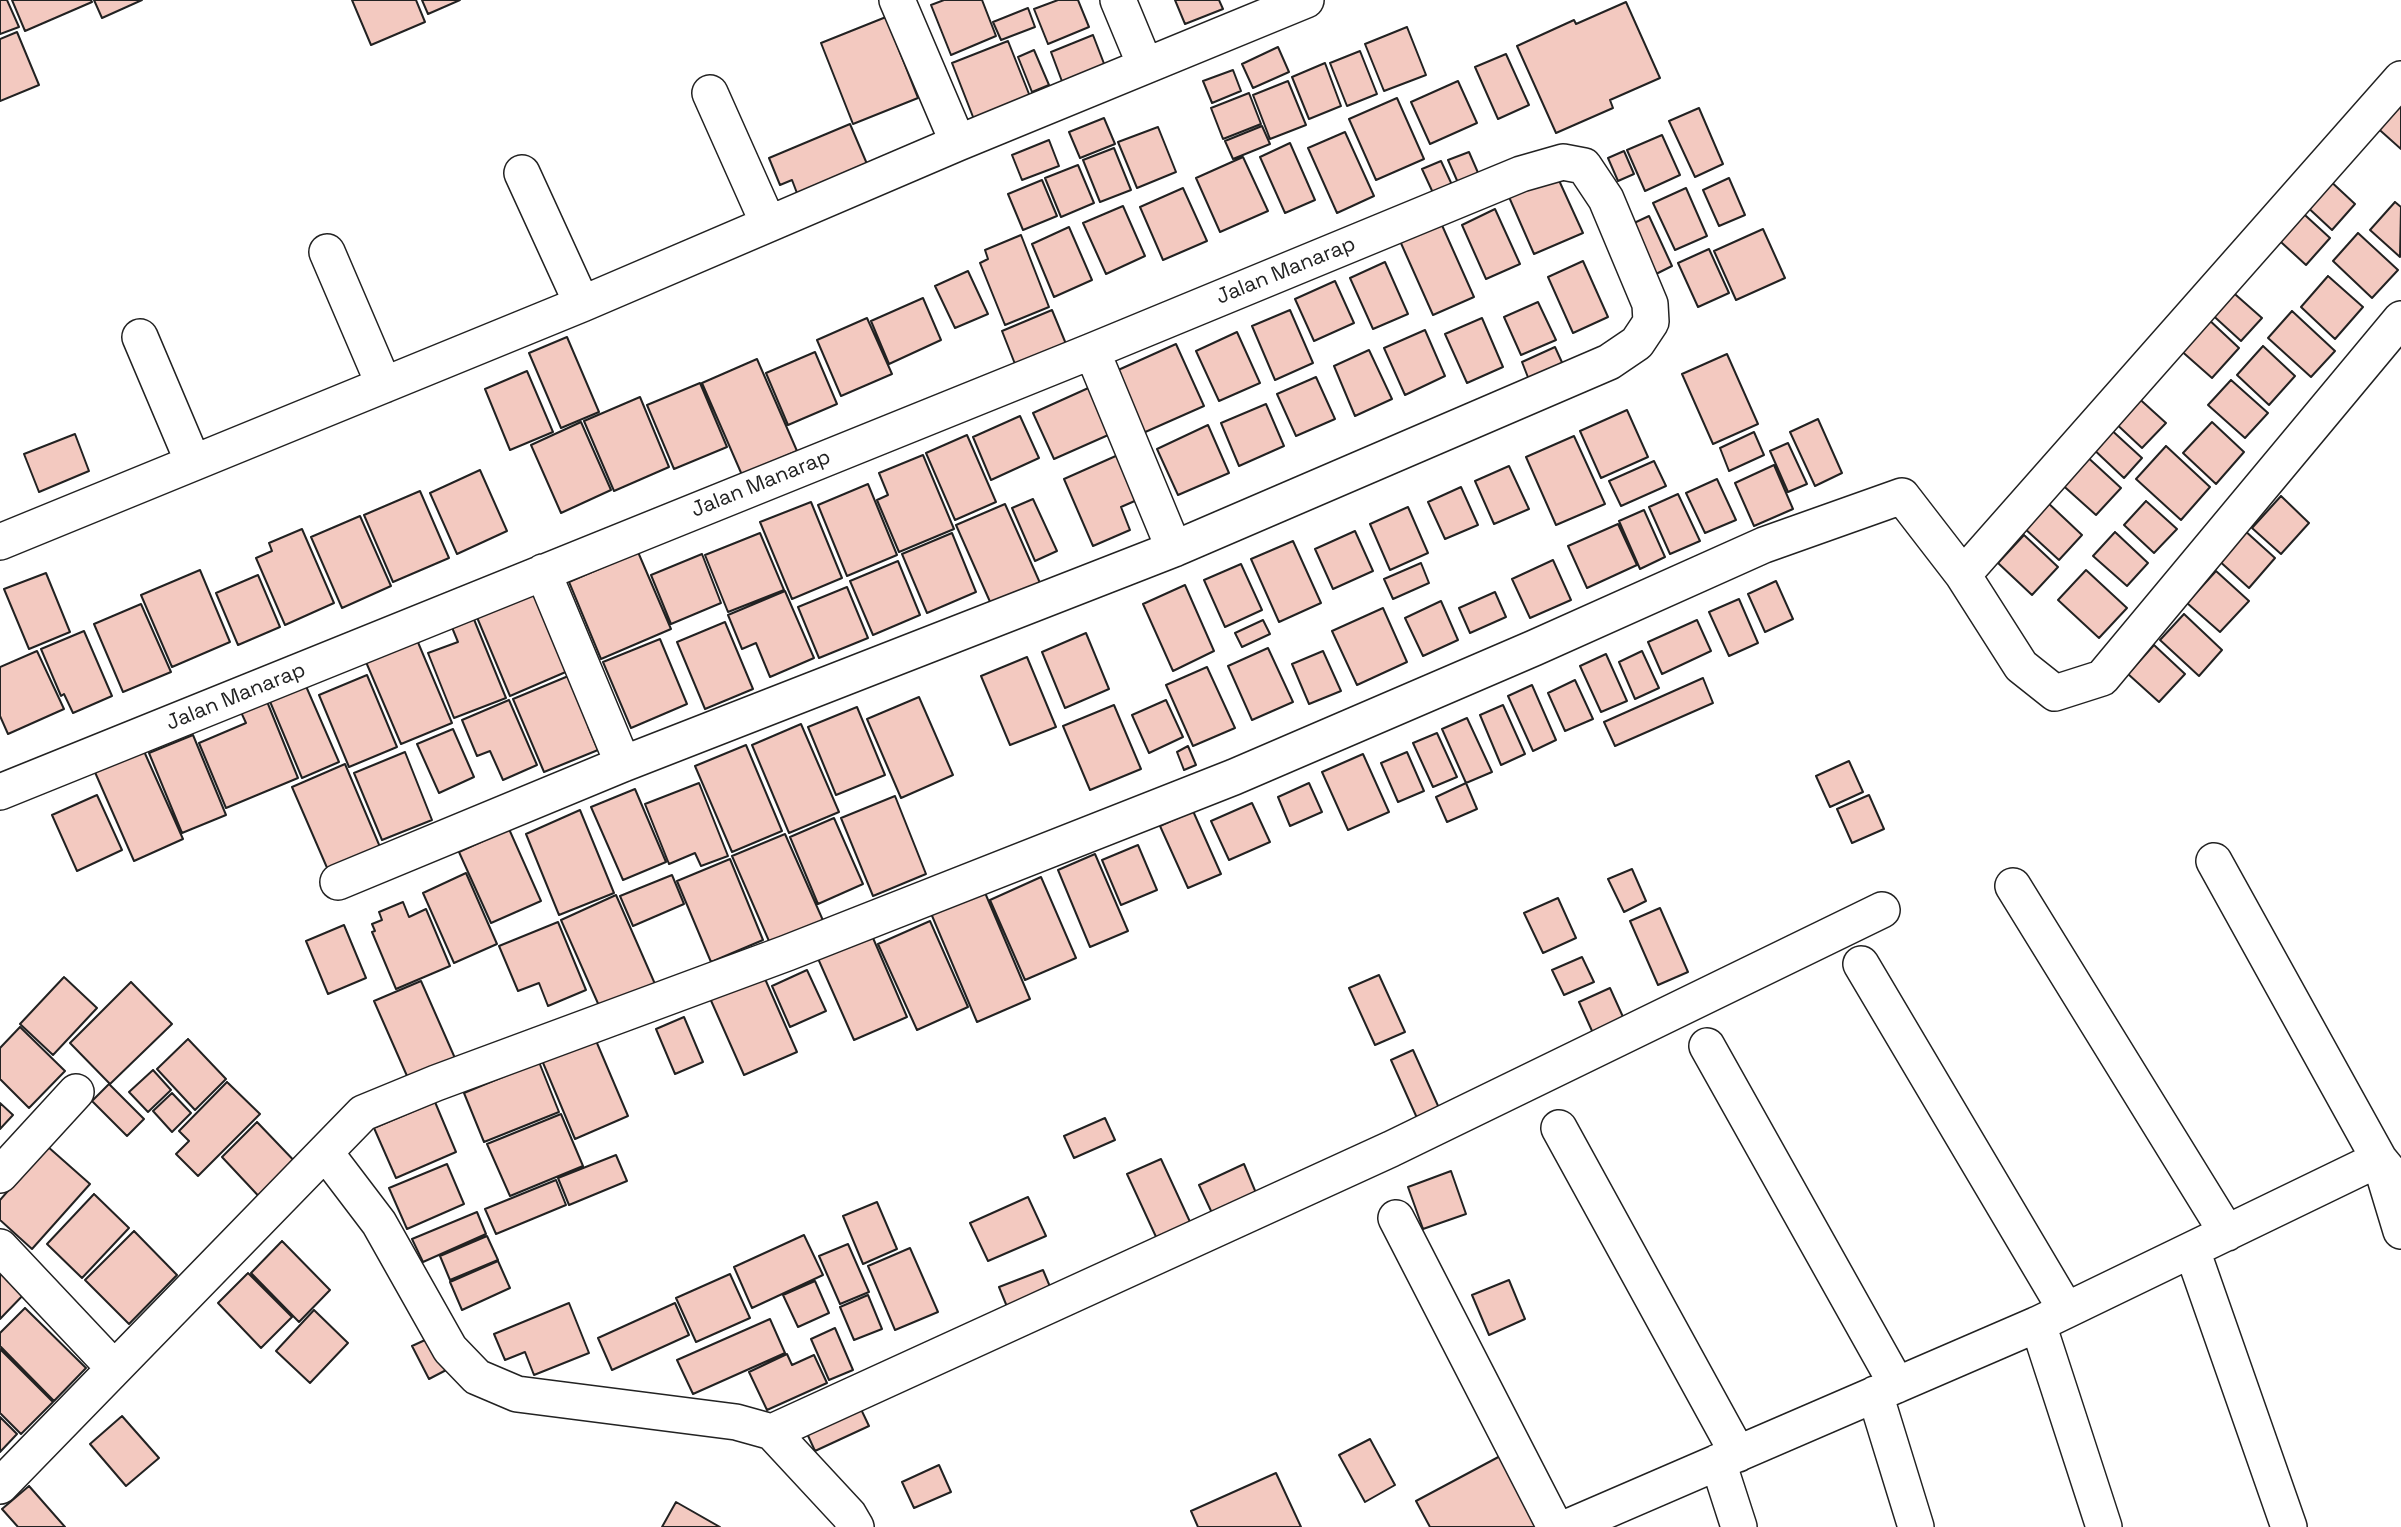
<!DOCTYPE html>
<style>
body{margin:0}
canvas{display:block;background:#fff}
</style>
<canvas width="2401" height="1527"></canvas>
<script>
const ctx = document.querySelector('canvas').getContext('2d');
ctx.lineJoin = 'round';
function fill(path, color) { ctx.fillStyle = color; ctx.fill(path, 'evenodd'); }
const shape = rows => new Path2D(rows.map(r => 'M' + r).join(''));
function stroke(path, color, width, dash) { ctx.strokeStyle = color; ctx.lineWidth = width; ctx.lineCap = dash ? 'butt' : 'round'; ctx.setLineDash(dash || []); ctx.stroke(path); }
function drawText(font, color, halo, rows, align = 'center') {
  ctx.font = font + ' "Space Grotesk",sans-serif'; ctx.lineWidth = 5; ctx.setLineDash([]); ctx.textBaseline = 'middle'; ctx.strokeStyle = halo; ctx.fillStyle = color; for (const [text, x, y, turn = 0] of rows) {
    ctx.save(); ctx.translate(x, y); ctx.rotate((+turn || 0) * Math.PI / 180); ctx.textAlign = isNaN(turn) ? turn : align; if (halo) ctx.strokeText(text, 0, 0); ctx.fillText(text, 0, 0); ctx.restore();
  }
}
const building = shape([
 [0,0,7,0,19,27,0,34,0,0],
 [12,0,91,0,92,2,25,31,12,0],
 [94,0,142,0,102,18,94,0],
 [352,0,416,0,425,22,371,45,352,0],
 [422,0,460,0,428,14,422,0],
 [944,0,982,0,996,36,951,55,931,5,944,0],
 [1058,0,1078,0,1089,27,1048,44,1034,9,1058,0],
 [1175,0,1219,0,1223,9,1185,24,1175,0],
 [1626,2,1660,78,1610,100,1613,108,1556,133,1517,46,1574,20,1576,24,1626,2],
 [1028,8,1035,27,1001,40,993,22,1028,8],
 [886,17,918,98,853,124,821,43,886,17],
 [1407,27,1426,75,1384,91,1365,44,1407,27],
 [17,32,39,85,0,101,0,39,17,32],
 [1093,35,1108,74,1066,92,1051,52,1093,35],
 [1008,41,1031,99,975,122,952,63,1008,41],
 [1278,47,1289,72,1253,88,1242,64,1278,47],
 [1034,50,1049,85,1032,92,1018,57,1034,50],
 [1360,51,1377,94,1347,106,1330,63,1360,51],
 [1506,54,1529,105,1498,119,1475,67,1506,54],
 [1325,63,1341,106,1309,119,1292,77,1325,63],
 [1233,70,1241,91,1212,103,1203,81,1233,70],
 [1288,81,1306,125,1270,139,1253,95,1288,81],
 [1458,81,1477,123,1430,144,1411,102,1458,81],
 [1249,93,1261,124,1223,139,1211,108,1249,93],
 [2401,94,2401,149,2373,124,2401,94],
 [1397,98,1424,159,1376,180,1349,119,1397,98],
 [1699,108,1723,164,1695,177,1669,121,1699,108],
 [1104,118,1115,144,1080,158,1069,132,1104,118],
 [850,124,870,171,800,201,792,180,780,185,769,158,850,124],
 [1262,126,1270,144,1233,159,1225,141,1262,126],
 [1158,127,1176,172,1137,188,1118,142,1158,127],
 [1345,132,1374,196,1337,213,1308,148,1345,132],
 [1662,135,1680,175,1645,191,1627,150,1662,135],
 [1049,140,1059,166,1022,180,1012,155,1049,140],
 [1290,143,1315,200,1285,213,1260,157,1290,143],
 [1114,148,1131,190,1100,202,1083,160,1114,148],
 [1624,151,1634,174,1618,181,1608,158,1624,151],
 [1469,152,1479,175,1459,185,1448,160,1469,152],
 [1243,157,1268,211,1220,232,1196,178,1243,157],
 [1441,161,1453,187,1434,195,1422,169,1441,161],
 [1078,165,1094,203,1061,217,1045,178,1078,165],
 [1557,176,1583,233,1534,254,1509,197,1557,176],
 [2326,177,2355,204,2332,230,2303,203,2326,177],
 [1729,178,1745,215,1719,226,1703,190,1729,178],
 [1042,180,1057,216,1023,230,1008,194,1042,180],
 [1183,188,1207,241,1163,260,1140,207,1183,188],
 [1686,188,1707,236,1675,250,1653,203,1686,188],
 [2395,202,2401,207,2400,257,2370,230,2395,202],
 [2294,205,2330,238,2306,265,2270,232,2294,205],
 [1123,206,1145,256,1106,274,1083,223,1123,206],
 [1495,209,1520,264,1486,279,1462,225,1495,209],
 [1649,216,1672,266,1656,274,1634,223,1649,216],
 [1441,223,1474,297,1433,315,1400,241,1441,223],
 [1069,227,1092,280,1054,297,1032,244,1069,227],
 [1763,229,1785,278,1736,300,1714,251,1763,229],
 [2358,233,2398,270,2372,298,2333,261,2358,233],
 [1021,235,1049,307,1005,325,980,263,988,259,985,250,1021,235],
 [1709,249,1729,293,1698,307,1678,263,1709,249],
 [1583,261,1608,317,1573,333,1548,277,1583,261],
 [1385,262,1408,314,1373,329,1350,278,1385,262],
 [968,271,988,314,955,328,935,286,968,271],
 [2328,276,2363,307,2335,339,2301,307,2328,276],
 [1335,281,1354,323,1314,341,1295,299,1335,281],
 [2228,288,2262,318,2241,341,2207,310,2228,288],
 [923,298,941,340,889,364,871,321,923,298],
 [1538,302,1556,340,1521,355,1504,317,1538,302],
 [1052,310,1066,344,1015,364,1002,331,1052,310],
 [1290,310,1313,363,1275,380,1252,326,1290,310],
 [2292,311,2335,351,2311,377,2268,338,2292,311],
 [2206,317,2239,348,2212,378,2178,348,2206,317],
 [867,318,892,374,841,396,817,340,867,318],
 [1482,318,1503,367,1467,383,1445,334,1482,318],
 [1425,330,1445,376,1405,395,1384,348,1425,330],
 [1237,332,1260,383,1219,401,1196,351,1237,332],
 [567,337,599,412,561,428,529,353,567,337],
 [1176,344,1204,406,1143,433,1116,371,1176,344],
 [2263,346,2295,376,2269,405,2237,375,2263,346],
 [1555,347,1565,369,1531,385,1522,362,1555,347],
 [1369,350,1392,399,1355,416,1334,366,1369,350],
 [815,352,837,404,788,425,766,373,815,352],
 [1727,354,1758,424,1713,444,1682,374,1727,354],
 [757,359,797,451,742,475,702,383,757,359],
 [527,371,553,432,510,450,485,389,527,371],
 [1316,377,1335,419,1296,436,1277,394,1316,377],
 [2231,380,2268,413,2245,438,2208,405,2231,380],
 [700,383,727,447,674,469,647,405,700,383],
 [1095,385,1115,432,1054,459,1033,413,1095,385],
 [2134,394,2166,423,2142,448,2111,419,2134,394],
 [640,397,669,467,614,491,584,421,640,397],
 [1266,404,1284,446,1239,466,1221,423,1266,404],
 [1627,410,1648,457,1601,478,1580,431,1627,410],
 [1020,416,1039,458,991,480,973,437,1020,416],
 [1818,419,1842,473,1815,486,1790,432,1818,419],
 [581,422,611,490,561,513,531,445,581,422],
 [2212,422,2244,452,2216,484,2183,453,2212,422],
 [1208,425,1229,473,1178,495,1157,449,1208,425],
 [2107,426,2142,458,2124,478,2089,445,2107,426],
 [1754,432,1764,455,1729,471,1720,448,1754,432],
 [75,434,89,471,39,492,24,454,75,434],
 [967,435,996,502,955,520,926,453,967,435],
 [1574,436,1605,504,1556,525,1526,457,1574,436],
 [1788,443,1807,484,1788,492,1770,451,1788,443],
 [2166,446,2210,487,2181,520,2136,479,2166,446],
 [2083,453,2121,488,2096,515,2058,481,2083,453],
 [923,455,954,529,899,552,877,500,888,495,879,473,923,455],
 [1118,455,1137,500,1121,507,1130,530,1093,546,1064,479,1118,455],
 [1654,461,1666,486,1621,506,1609,481,1654,461],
 [1774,465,1793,509,1754,526,1735,483,1774,465],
 [1509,466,1529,509,1494,524,1475,481,1509,466],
 [480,470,507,531,457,554,430,493,480,470],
 [1717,479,1736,520,1705,533,1686,493,1717,479],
 [868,484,897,555,847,576,818,505,868,484],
 [1461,487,1478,525,1445,539,1428,502,1461,487],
 [420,491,449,558,393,582,364,515,420,491],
 [1678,494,1700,541,1670,554,1649,507,1678,494],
 [2281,496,2309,523,2281,554,2252,528,2281,496],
 [1033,499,1057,551,1035,561,1012,508,1033,499],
 [2046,501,2082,535,2059,560,2023,527,2046,501],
 [2146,501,2177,529,2154,553,2124,525,2146,501],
 [811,502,842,578,792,599,760,522,811,502],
 [1005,504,1044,592,995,613,956,525,1005,504],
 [1408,507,1428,553,1390,570,1370,524,1408,507],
 [1644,510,1665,557,1640,569,1619,521,1644,510],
 [360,516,391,586,342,608,311,537,360,516],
 [1618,524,1637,565,1587,588,1568,546,1618,524],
 [302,529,334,603,285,625,256,558,272,551,269,543,302,529],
 [2243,529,2275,558,2249,588,2216,558,2243,529],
 [1355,531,1373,571,1333,589,1315,549,1355,531],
 [2115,532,2148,563,2127,586,2093,556,2115,532],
 [760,533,784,590,728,612,705,555,760,533],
 [952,533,976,592,927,613,902,554,952,533],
 [2024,535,2058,567,2032,595,1998,563,2024,535],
 [1293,541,1321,603,1279,622,1251,559,1293,541],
 [638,552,671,629,601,659,569,582,638,552],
 [702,554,721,603,671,624,651,575,702,554],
 [1553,560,1571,600,1530,618,1512,579,1553,560],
 [898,561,920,615,873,635,850,581,898,561],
 [1421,563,1429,583,1393,599,1384,579,1421,563],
 [1241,564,1262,610,1225,627,1204,580,1241,564],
 [200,570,230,642,172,667,141,595,200,570],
 [2086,570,2127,608,2099,638,2058,600,2086,570],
 [2216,571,2249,601,2220,632,2187,603,2216,571],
 [46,573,70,632,29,649,4,589,46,573],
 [258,575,280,627,238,645,216,593,258,575],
 [1776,581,1793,619,1765,632,1748,594,1776,581],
 [1185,585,1214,651,1173,671,1143,604,1185,585],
 [847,587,868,638,819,658,798,607,847,587],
 [532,590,568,671,510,696,476,615,532,590],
 [785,591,814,658,770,677,756,643,742,649,728,615,785,591],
 [1495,592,1506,617,1470,633,1459,608,1495,592],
 [1739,599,1758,643,1729,656,1709,612,1739,599],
 [1441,601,1458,640,1423,656,1405,618,1441,601],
 [141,604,171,672,123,692,94,624,141,604],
 [1383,608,1407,662,1357,685,1332,631,1383,608],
 [2184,614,2222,650,2199,676,2160,640,2184,614],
 [473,617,506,698,454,718,428,653,458,642,451,625,473,617],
 [1263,620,1270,634,1242,647,1235,633,1263,620],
 [1697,620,1711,651,1662,674,1648,642,1697,620],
 [725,622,753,689,705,709,677,642,725,622],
 [84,631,112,696,73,713,64,694,61,696,41,649,84,631],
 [1086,633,1109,689,1065,708,1042,652,1086,633],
 [660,639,687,704,631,728,603,662,660,639],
 [417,640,452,723,401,744,366,662,417,640],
 [2154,645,2185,674,2159,702,2128,674,2154,645],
 [1268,648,1293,702,1252,720,1228,666,1268,648],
 [37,651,64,709,8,734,0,716,0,667,37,651],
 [1323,651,1341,691,1309,704,1292,664,1323,651],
 [1642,651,1659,688,1635,699,1619,662,1642,651],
 [1606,654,1627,701,1601,712,1580,666,1606,654],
 [1027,657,1056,727,1010,745,981,676,1027,657],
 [1207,667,1235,728,1193,746,1166,685,1207,667],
 [578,672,599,721,588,726,598,750,544,772,513,699,578,672],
 [367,675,397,747,349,767,319,695,367,675],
 [302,677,339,762,302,778,266,692,302,677],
 [1703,678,1713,703,1615,746,1604,722,1703,678],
 [1575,680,1593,719,1565,731,1548,693,1575,680],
 [1532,685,1556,740,1533,751,1508,696,1532,685],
 [919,697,953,775,901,798,867,719,919,697],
 [266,699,298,778,226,808,199,743,246,723,240,710,266,699],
 [509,700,537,765,503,780,490,751,477,756,462,720,509,700],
 [1166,700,1183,737,1149,753,1132,715,1166,700],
 [1114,705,1141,769,1090,790,1063,726,1114,705],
 [1503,705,1525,754,1501,765,1480,715,1503,705],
 [857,707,885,775,836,795,808,727,857,707],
 [1467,718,1492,772,1466,783,1442,729,1467,718],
 [801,724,839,812,789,833,752,745,801,724],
 [453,729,474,777,439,793,417,744,453,729],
 [1437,733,1457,777,1433,787,1413,743,1437,733],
 [193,735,226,815,182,833,149,753,193,735],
 [746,745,782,831,732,852,695,766,746,745],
 [1188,746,1196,765,1184,770,1177,752,1188,746],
 [143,749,183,839,134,861,94,770,143,749],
 [405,752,432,820,382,840,354,773,405,752],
 [1407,752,1424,791,1398,802,1381,763,1407,752],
 [1363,754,1389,812,1348,830,1322,772,1363,754],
 [1849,761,1863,792,1830,807,1816,776,1849,761],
 [345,764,380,847,328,870,292,787,345,764],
 [699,783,728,856,701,866,695,853,669,864,645,804,699,783],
 [1309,783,1322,812,1290,826,1278,797,1309,783],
 [1466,783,1477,809,1447,822,1436,797,1466,783],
 [635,789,666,862,623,880,591,807,635,789],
 [97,795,122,850,77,871,52,815,97,795],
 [1869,795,1884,829,1852,843,1837,809,1869,795],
 [895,796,926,874,873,896,841,818,895,796],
 [1252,803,1270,842,1229,860,1211,821,1252,803],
 [580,810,614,893,559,915,526,834,580,810],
 [1193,811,1221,874,1188,888,1160,826,1193,811],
 [834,818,863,884,818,904,790,837,834,818],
 [509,829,541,901,491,923,459,852,509,829],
 [785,834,825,925,772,948,732,856,785,834],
 [1138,845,1157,890,1121,905,1102,860,1138,845],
 [1095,854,1128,931,1090,947,1058,870,1095,854],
 [730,859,763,940,711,962,677,881,730,859],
 [1632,869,1646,901,1624,912,1608,879,1632,869],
 [466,873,497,944,454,963,423,893,466,873],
 [672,875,684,904,633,926,620,896,672,875],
 [1041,877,1076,958,1025,980,990,900,1041,877],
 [983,888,1030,999,977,1022,930,911,983,888],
 [616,895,655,984,600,1008,561,920,616,895],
 [1558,898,1576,938,1543,953,1524,913,1558,898],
 [403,902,409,917,426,909,450,966,396,989,372,932,375,931,372,924,382,920,379,912,403,902],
 [1660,908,1688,972,1658,985,1630,921,1660,908],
 [930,921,968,1007,917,1030,878,944,930,921],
 [558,922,586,990,548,1006,539,983,518,991,499,946,558,922],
 [344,925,366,978,328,994,306,941,344,925],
 [870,931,907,1017,854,1040,816,954,870,931],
 [1582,957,1594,982,1564,995,1552,970,1582,957],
 [807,970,826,1011,790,1027,772,986,807,970],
 [762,972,797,1052,744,1075,709,996,762,972],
 [1379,975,1405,1032,1375,1045,1349,988,1379,975],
 [64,977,97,1008,53,1055,20,1024,64,977],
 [421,981,458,1065,411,1085,374,1001,421,981],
 [131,982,172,1024,110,1084,70,1043,131,982],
 [1610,988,1628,1028,1597,1042,1579,1002,1610,988],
 [684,1017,703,1062,675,1074,656,1029,684,1017],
 [20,1027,65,1071,29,1108,0,1079,0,1048,20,1027],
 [594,1036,628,1116,575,1139,541,1058,594,1036],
 [188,1039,226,1079,195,1110,157,1069,188,1039],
 [1413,1050,1439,1108,1417,1118,1391,1060,1413,1050],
 [539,1062,559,1112,484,1142,464,1093,539,1062],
 [153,1070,171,1090,148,1112,129,1092,153,1070],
 [227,1082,260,1114,198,1176,176,1154,189,1141,179,1131,227,1082],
 [109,1084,144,1119,127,1136,92,1101,109,1084],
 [172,1093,191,1113,172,1132,153,1111,172,1093],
 [435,1102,456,1152,396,1178,374,1128,435,1102],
 [0,1103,13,1115,0,1129,0,1103],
 [561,1114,583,1166,510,1196,487,1144,561,1114],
 [1105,1118,1115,1140,1074,1158,1064,1136,1105,1118],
 [257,1122,302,1169,266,1204,222,1157,257,1122],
 [47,1146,90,1184,32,1249,0,1220,0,1200,47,1146],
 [616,1155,627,1181,569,1205,558,1178,616,1155],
 [1161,1159,1191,1224,1157,1239,1127,1174,1161,1159],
 [447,1164,464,1204,407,1229,389,1188,447,1164],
 [1244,1164,1256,1193,1212,1213,1199,1185,1244,1164],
 [1451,1171,1466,1214,1423,1229,1408,1187,1451,1171],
 [556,1180,566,1205,496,1234,485,1209,556,1180],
 [94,1194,129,1228,82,1278,47,1244,94,1194],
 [1028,1197,1046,1236,988,1261,970,1223,1028,1197],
 [877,1202,897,1249,863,1264,843,1216,877,1202],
 [477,1212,486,1234,423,1262,412,1239,477,1212],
 [134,1231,177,1275,129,1324,85,1280,134,1231],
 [804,1235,823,1275,752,1308,734,1267,804,1235],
 [487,1236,498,1260,450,1280,440,1256,487,1236],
 [282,1241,330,1290,299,1322,251,1273,282,1241],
 [848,1244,869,1292,840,1304,819,1256,848,1244],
 [910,1248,938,1312,895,1330,868,1266,910,1248],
 [0,1261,29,1289,0,1319,0,1261],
 [498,1261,510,1288,462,1310,450,1282,498,1261],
 [1043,1270,1056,1301,1012,1319,999,1287,1043,1270],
 [248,1273,292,1317,261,1348,218,1303,248,1273],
 [730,1274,750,1318,696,1342,676,1298,730,1274],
 [1509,1280,1525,1319,1489,1335,1472,1295,1509,1280],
 [815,1281,829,1313,798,1327,783,1295,815,1281],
 [868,1295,882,1329,854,1340,840,1307,868,1295],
 [569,1303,589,1353,534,1375,525,1352,505,1360,494,1334,569,1303],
 [675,1303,689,1335,612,1370,598,1338,675,1303],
 [25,1308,86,1368,54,1401,0,1346,0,1333,25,1308],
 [314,1310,348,1343,310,1383,276,1351,314,1310],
 [770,1319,785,1353,693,1394,677,1360,770,1319],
 [835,1328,853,1370,829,1380,811,1339,835,1328],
 [436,1335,452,1367,429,1379,412,1346,436,1335],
 [0,1349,53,1402,21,1434,0,1413,0,1349],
 [787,1354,792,1365,814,1355,827,1383,767,1410,749,1372,787,1354],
 [859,1405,869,1426,815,1451,805,1429,859,1405],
 [122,1416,159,1458,126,1486,90,1444,122,1416],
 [0,1417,17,1434,0,1452,0,1417],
 [1370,1439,1395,1485,1365,1502,1339,1455,1370,1439],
 [1504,1454,1537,1527,1430,1527,1416,1501,1504,1454],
 [939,1465,951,1492,914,1508,902,1482,939,1465],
 [1276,1473,1301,1527,1198,1527,1191,1511,1276,1473],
 [29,1486,65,1527,18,1527,2,1509,29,1486],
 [676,1502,720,1527,662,1527,676,1502]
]);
const minor = shape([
 [897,0,958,143],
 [1118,0,1145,65],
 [710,93,768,223],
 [522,173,582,304],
 [327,252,384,385],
 [140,337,193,462],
 [1092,351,1174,549],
 [0,542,582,304,958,143,1306,0],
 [543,572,623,764],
 [1963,575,2021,666,2055,693,2102,678,2401,319],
 [0,792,1092,351,1521,174,1563,162,1584,166,1606,199,1650,304,1651,322,1637,343,1609,362,1174,549,623,764,338,882],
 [2214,861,2379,1159,2401,1186],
 [2013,886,2227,1233],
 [1861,964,2066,1310],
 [1707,1046,1897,1385],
 [1559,1128,1738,1454],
 [325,1152,379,1223,450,1349,477,1377,517,1394,736,1422,772,1432,849,1515,856,1527],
 [2381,1165,2401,1231],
 [0,1175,76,1092],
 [1396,1218,1555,1527],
 [0,1247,114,1368],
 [2192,1250,2289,1527],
 [2038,1324,2104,1527],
 [1875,1394,1916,1527],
 [772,1432,1391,1149,1882,910],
 [1718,1462,1739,1527],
 [0,1486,363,1113,436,1083,787,953,1234,777,1534,648,1764,545,1902,496,1963,575,2401,79],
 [1568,1527,2038,1324,2379,1159]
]);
const streetNames = [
 ["Jalan Manarap",1286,271,-22],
 ["Jalan Manarap",761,484,-22],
 ["Jalan Manarap",236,697,-22]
];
fill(building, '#f3c9c0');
stroke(building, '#222', 2);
stroke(minor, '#222', 38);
stroke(minor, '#fff', 35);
drawText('21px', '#222', '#fff', streetNames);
</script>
